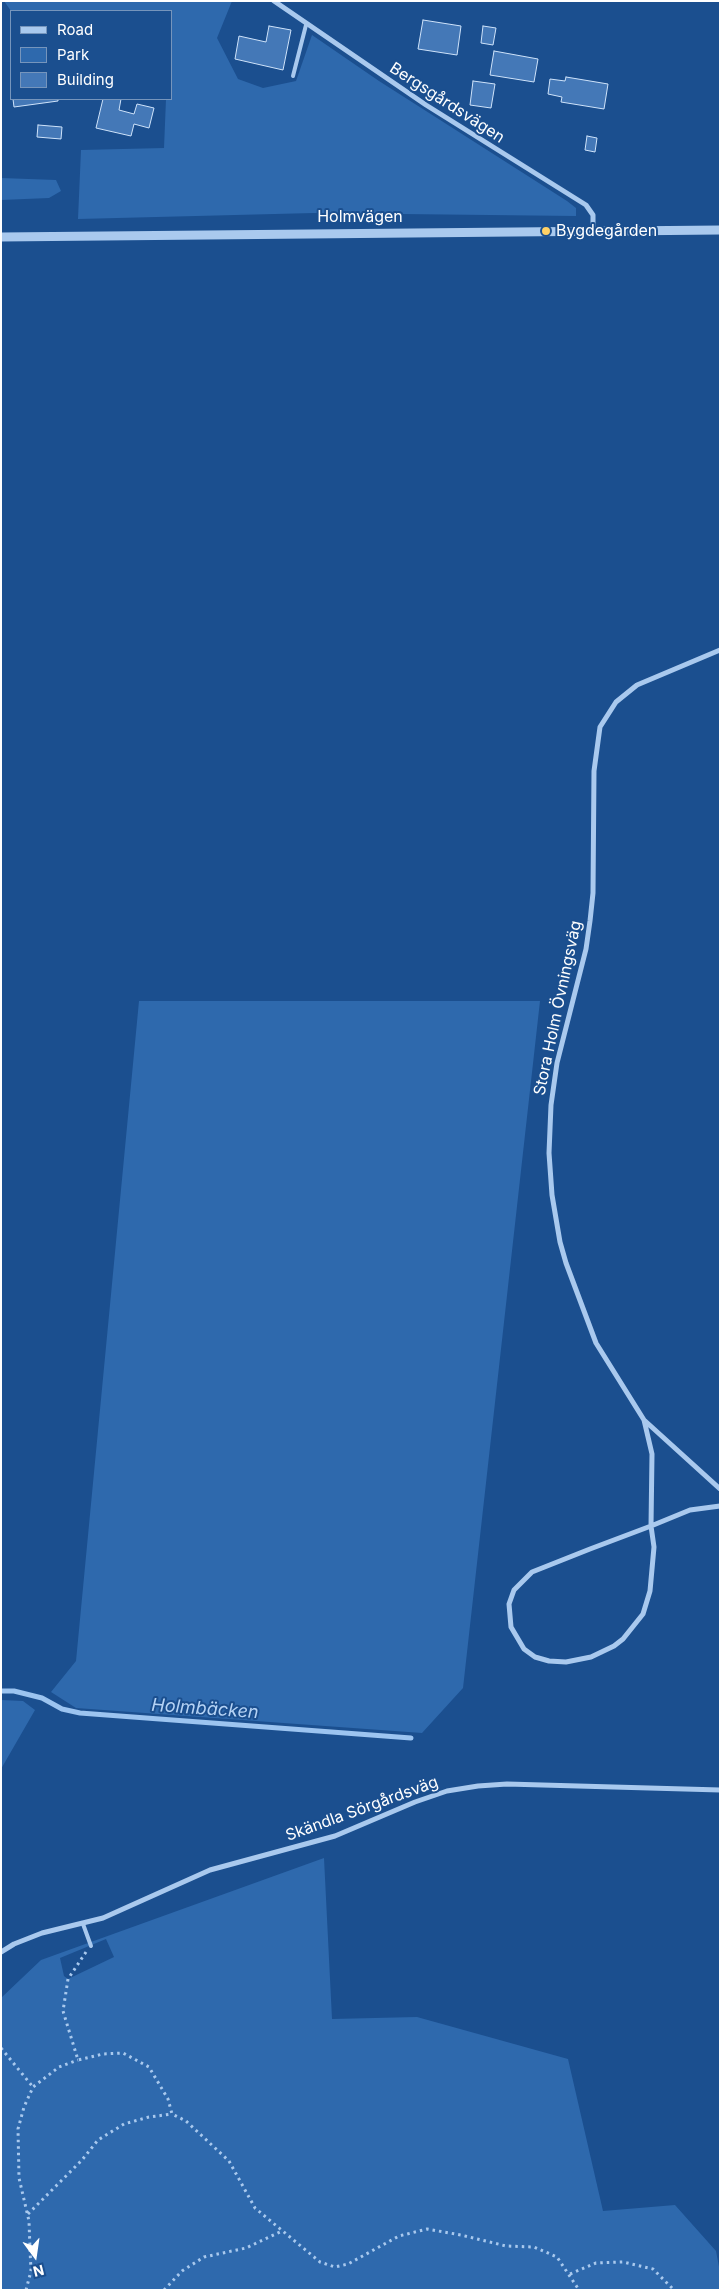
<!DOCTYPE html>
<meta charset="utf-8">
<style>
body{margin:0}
#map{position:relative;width:721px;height:2291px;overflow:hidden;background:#1b4f8f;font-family:Inter,sans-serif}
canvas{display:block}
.frame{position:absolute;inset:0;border:2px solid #fff;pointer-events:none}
.legend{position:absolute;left:10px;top:10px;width:162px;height:90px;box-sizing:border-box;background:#1b4f8f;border:1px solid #7695bc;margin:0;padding:6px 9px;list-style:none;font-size:15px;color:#fff}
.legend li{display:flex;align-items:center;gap:10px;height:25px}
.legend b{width:25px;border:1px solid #7695bc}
.north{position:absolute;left:10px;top:2231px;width:50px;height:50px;-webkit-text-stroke:4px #1b4f8f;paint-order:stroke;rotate:166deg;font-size:14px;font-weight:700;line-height:20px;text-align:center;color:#fff}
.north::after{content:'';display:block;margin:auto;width:18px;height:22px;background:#fff;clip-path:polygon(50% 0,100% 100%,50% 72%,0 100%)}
</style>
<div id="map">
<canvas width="721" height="2291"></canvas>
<div class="frame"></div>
<ul class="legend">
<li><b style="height:6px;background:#a9c9ee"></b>Road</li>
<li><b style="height:14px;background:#2e69ad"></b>Park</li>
<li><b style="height:14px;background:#4478b7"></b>Building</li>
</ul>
<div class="north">N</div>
</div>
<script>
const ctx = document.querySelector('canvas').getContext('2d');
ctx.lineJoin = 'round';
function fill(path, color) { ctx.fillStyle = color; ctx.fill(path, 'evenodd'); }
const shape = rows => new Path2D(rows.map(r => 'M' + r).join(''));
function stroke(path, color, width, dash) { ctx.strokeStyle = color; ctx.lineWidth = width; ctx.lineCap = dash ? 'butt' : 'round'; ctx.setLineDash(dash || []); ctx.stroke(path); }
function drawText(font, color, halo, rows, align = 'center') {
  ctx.font = font + ' Inter,sans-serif'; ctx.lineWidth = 4; ctx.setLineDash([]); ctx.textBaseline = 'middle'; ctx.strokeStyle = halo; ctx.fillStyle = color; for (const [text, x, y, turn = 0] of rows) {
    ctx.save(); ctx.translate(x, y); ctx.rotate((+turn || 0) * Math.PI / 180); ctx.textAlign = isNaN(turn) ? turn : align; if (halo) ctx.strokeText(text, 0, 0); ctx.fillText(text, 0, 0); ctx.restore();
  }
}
const green = shape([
 [4,1,232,1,217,38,238,79,263,88,296,81,312,35,379,81,567,201,576,208,576,216,314,213,78,219,81,150,164,148,166,99,171,99,171,11,11,11],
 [1,178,56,180,61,191,49,198,1,200],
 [139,1001,540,1001,463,1688,422,1733,76,1708,51,1692,76,1661],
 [1,1700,23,1701,35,1710,1,1769],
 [324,1858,332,2019,417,2017,568,2059,603,2211,675,2205,716,2251,720,2272,720,2290,1,2290,1,1998,41,1960],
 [106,1939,114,1957,68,1979,64,1976,60,1958]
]);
const stream = shape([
 [1,1691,14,1691,42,1698,62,1709,80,1713,411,1738]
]);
const building = shape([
 [423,20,461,26,457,55,418,49,423,20],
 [269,26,291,30,283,70,235,59,239,36,266,42,269,26],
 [483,26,496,28,493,45,481,43,483,26],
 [494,51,538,59,534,82,490,75,494,51],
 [566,77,608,84,604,109,561,102,562,97,548,94,550,79,565,81,566,77],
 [473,81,495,84,491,108,470,105,473,81],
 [13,99,58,99,58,101,14,107,13,99],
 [103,99,121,99,119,110,134,114,137,104,154,108,149,128,134,124,131,136,96,128,103,99],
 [38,125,62,127,61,139,37,137,38,125],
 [587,136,597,138,595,152,585,150,587,136]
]);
const path = shape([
 [86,1952,68,1979,63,2011,78,2060,103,2054,123,2053,149,2067,168,2099,172,2114,186,2121,229,2161,255,2208,320,2262,335,2267,348,2264,399,2236,427,2229,461,2235,506,2246,534,2247,557,2257,579,2290],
 [1,2048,33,2087],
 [28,2214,82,2160,98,2140,124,2124,149,2117,172,2114],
 [570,2274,596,2263,623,2262,653,2269,674,2290],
 [26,2290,31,2271,30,2249,29,2221,19,2178,18,2129,24,2107,33,2087,59,2067,78,2060],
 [164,2290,182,2271,204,2257,246,2248,282,2231]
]);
const service = shape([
 [293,76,306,25],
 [83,1924,91,1946]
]);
const minor = shape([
 [274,1,426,105,586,205,593,215,593,231],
 [720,650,637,685,616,702,600,727,594,771,593,893,590,921,586,949,557,1063,551,1105,549,1153,552,1195,560,1242,566,1263,596,1343,644,1420,720,1489],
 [644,1420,652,1454,651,1526,654,1547,650,1591,643,1614,623,1639,614,1646,591,1657,566,1662,549,1661,535,1657,524,1649,511,1627,509,1604,514,1590,532,1572,590,1549,651,1526,690,1510,720,1506],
 [1,1952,14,1944,42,1933,103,1918,210,1870,335,1836,415,1802,447,1791,478,1786,507,1784,720,1790]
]);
const tertiary = shape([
 [1,237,720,230]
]);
const markers = [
 [546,231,5,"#ffd166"]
];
const streetNames = [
 ["Bergsgårdsvägen",447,103,33],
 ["Holmvägen",360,217],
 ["Stora Holm Övningsväg",558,1008,-78],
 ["Skändla Sörgårdsväg",362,1809,-20]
];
const poiNames = [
 ["Bygdegården",556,231]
];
const waterNames = [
 ["Holmbäcken",205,1709,4]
];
fill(green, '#2e69ad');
stroke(stream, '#9cc4f0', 5);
fill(building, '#4478b7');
stroke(building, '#cfe3fa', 1);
stroke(path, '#a9c9ee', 3, [2.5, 4]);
stroke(service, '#a9c9ee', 4);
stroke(minor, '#a9c9ee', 5);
stroke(tertiary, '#a9c9ee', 9);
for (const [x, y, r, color] of markers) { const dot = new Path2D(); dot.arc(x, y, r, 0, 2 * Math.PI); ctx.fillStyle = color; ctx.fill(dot); stroke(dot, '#1b4f8f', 2); }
drawText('16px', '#fff', '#1b4f8f', streetNames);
drawText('16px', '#fff', '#1b4f8f', poiNames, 'left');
drawText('italic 18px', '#b5d3f5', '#1b4f8f', waterNames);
</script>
